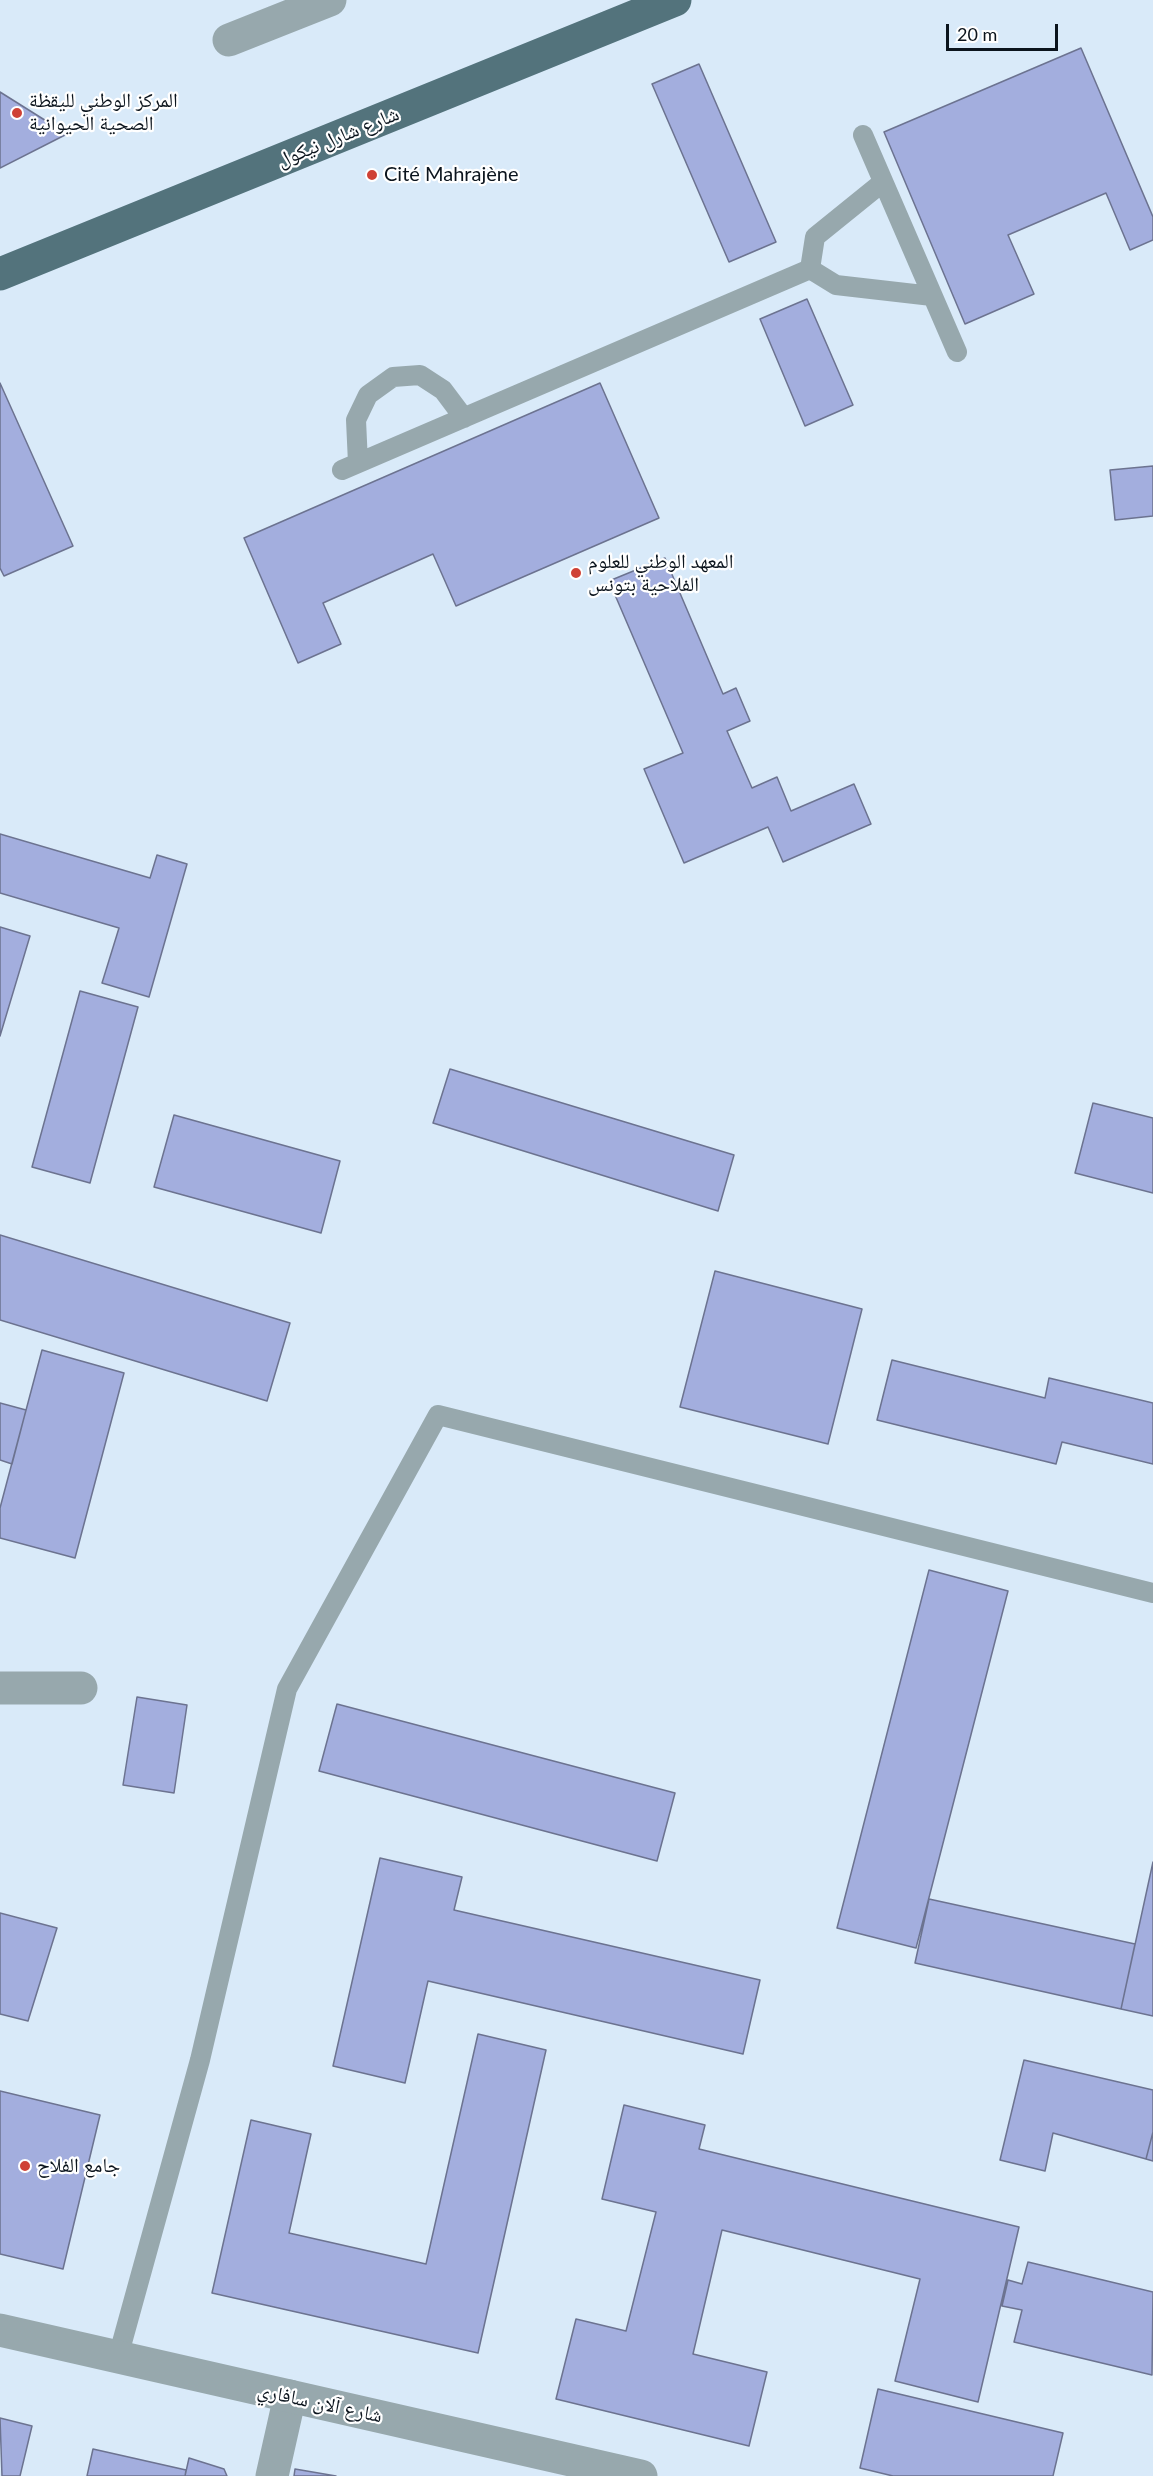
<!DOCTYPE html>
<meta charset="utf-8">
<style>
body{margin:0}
#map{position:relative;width:1153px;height:2476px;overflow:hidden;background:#d9eaf9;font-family:Lato,sans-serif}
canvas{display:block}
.scale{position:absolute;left:946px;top:24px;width:112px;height:27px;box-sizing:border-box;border:3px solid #0b141d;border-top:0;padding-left:8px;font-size:18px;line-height:21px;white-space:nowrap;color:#0b141d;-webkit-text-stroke:4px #fff;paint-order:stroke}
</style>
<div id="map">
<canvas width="1153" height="2476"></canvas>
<div class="scale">20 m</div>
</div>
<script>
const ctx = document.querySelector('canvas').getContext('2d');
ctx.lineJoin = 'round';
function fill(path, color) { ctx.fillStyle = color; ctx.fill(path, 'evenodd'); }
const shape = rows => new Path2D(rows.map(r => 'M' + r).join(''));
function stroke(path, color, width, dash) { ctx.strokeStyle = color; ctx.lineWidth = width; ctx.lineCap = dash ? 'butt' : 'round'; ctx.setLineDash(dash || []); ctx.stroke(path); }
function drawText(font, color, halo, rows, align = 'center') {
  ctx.font = font + ' Lato,"Noto Naskh Arabic",sans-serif'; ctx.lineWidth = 4.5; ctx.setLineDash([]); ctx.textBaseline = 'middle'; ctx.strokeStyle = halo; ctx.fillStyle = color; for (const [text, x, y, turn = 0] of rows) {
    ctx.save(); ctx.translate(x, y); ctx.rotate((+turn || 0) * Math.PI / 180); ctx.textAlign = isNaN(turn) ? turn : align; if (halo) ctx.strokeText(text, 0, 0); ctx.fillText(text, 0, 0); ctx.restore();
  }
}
const building = shape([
 [1081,48,1153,217,1153,240,1130,250,1106,193,1008,235,1034,294,965,324,884,132,1081,48],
 [699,64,776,242,729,262,652,84,699,64],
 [0,92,67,134,0,168,0,92],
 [807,299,853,405,805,426,760,319,807,299],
 [0,383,73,546,4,576,0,568,0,383],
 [600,383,659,518,456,606,433,554,323,603,341,644,298,663,244,538,600,383],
 [1153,466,1153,516,1115,520,1110,470,1153,466],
 [665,558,723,694,736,688,750,721,727,731,752,788,777,777,791,811,854,784,871,824,783,862,768,827,684,863,644,769,683,753,609,581,665,558],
 [0,834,150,878,157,855,187,864,149,997,102,983,119,928,0,893,0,834],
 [0,927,30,936,0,1036,0,927],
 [80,991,138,1007,90,1183,32,1167,80,991],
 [450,1069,734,1155,718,1211,433,1123,450,1069],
 [1093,1103,1153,1118,1153,1193,1075,1173,1093,1103],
 [174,1115,340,1161,321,1233,154,1187,174,1115],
 [0,1235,290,1323,267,1401,0,1320,0,1235],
 [715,1271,862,1309,828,1444,680,1407,715,1271],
 [42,1350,124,1373,75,1558,0,1538,0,1508,42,1350],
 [892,1360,1045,1398,1049,1378,1153,1403,1153,1464,1062,1442,1056,1464,877,1420,892,1360],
 [0,1403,26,1410,12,1464,0,1460,0,1403],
 [929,1570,1008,1591,916,1948,837,1928,929,1570],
 [137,1697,187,1705,174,1793,123,1785,137,1697],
 [337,1704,675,1793,657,1861,319,1771,337,1704],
 [380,1858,462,1877,454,1910,760,1980,743,2054,428,1981,405,2083,333,2066,380,1858],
 [1153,1862,1153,2016,1121,2009,1153,1862],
 [929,1899,1135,1944,1121,2009,915,1963,929,1899],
 [0,1913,57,1928,28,2021,0,2014,0,1913],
 [478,2034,546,2050,478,2353,212,2293,251,2120,311,2134,289,2233,426,2264,478,2034],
 [1024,2060,1153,2090,1153,2132,1146,2159,1053,2133,1045,2171,1000,2160,1024,2060],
 [0,2091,100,2115,63,2269,0,2254,0,2091],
 [624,2105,705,2125,699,2149,1019,2227,978,2402,895,2381,920,2279,722,2230,693,2354,767,2372,749,2446,556,2399,576,2319,626,2331,656,2212,602,2199,624,2105],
 [1153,2132,1153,2161,1146,2159,1153,2132],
 [1028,2262,1153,2292,1152,2375,1014,2342,1022,2310,1002,2306,1008,2280,1022,2284,1028,2262],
 [878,2389,1063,2433,1053,2476,893,2476,860,2468,878,2389],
 [0,2418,32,2426,20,2476,2,2476,0,2418],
 [93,2449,186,2470,185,2476,87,2476,93,2449],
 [189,2458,224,2469,227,2476,185,2476,189,2458],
 [295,2469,336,2476,294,2476,295,2469]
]);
const service = shape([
 [863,135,957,352],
 [883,182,815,237,810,269,836,285,932,296],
 [358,463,356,420,368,395,393,377,420,375,443,390,464,418],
 [342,470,810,269],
 [118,2357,200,2060,287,1689,438,1415,1153,1593]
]);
const minor = shape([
 [229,40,330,0],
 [0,1688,81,1688],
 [272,2476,290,2396]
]);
const tertiary = shape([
 [0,2330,641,2476]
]);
const primary = shape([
 [0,274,675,0]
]);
const markers = [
 [17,113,6,"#cf4135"],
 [372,175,6,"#cf4135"],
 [576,573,6,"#cf4135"],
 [25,2166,6,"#cf4135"]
];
const poiNames = [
 ["المركز الوطني لليقظة",29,101],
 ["الصحية الحيوانية",29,124],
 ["Cité Mahrajène",384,175],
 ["المعهد الوطني للعلوم",588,562],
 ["الفلاحية بتونس",588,585],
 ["جامع الفلاح",37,2166]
];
const streetNames = [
 ["شارع شارل نيكول",338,137,-22],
 ["شارع آلان سافاري",320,2403,12]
];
fill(building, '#a3aede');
stroke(building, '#6c7390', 1.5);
stroke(service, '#97a8ad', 20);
stroke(minor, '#97a8ad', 33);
stroke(tertiary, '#97a8ad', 33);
stroke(primary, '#53737c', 33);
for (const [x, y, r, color] of markers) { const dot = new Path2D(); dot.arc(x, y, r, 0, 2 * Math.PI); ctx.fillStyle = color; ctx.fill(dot); stroke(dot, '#fff', 2); }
drawText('20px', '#0b141d', '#fff', poiNames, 'left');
drawText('20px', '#0b141d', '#fff', streetNames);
</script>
